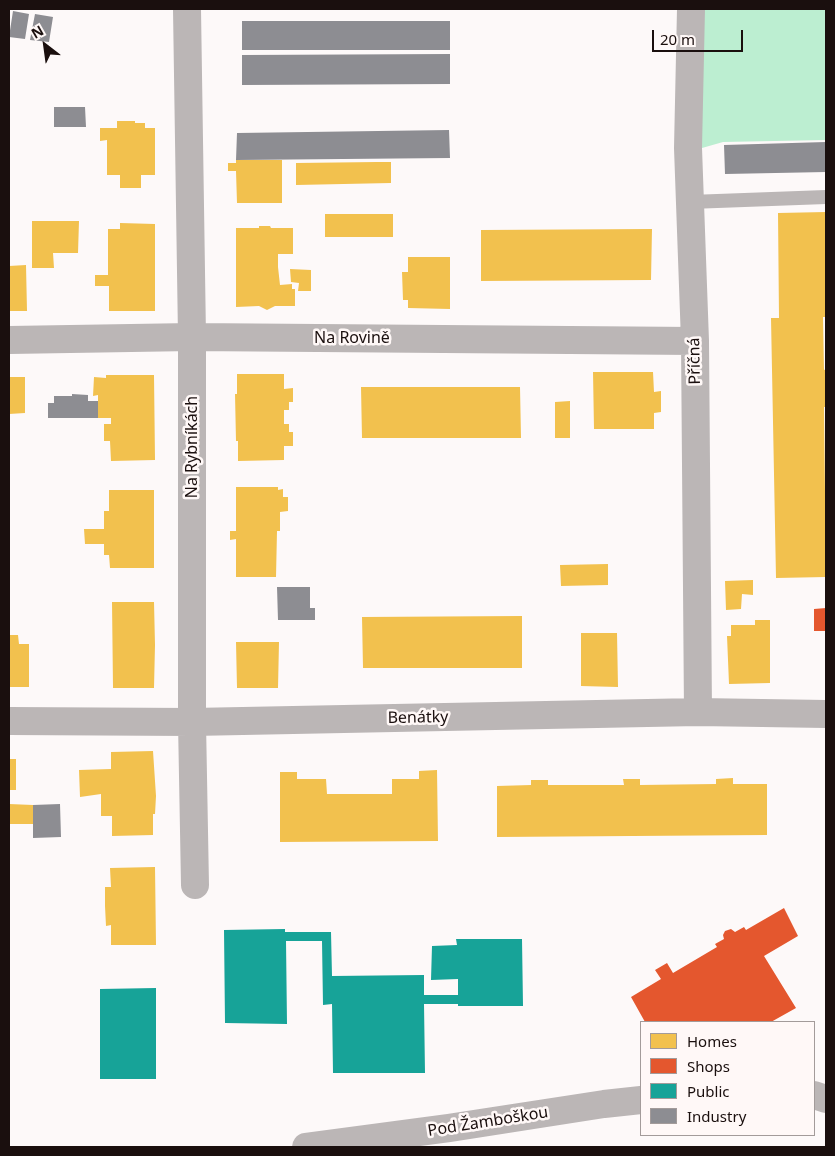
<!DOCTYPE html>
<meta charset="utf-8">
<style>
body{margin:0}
#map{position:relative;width:835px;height:1156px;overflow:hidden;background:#fdf9f9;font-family:"Noto Sans",sans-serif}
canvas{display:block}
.frame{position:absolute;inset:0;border:10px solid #1a0f0e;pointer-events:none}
.legend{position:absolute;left:640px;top:1021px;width:175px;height:115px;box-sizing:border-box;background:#fff8f7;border:1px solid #a39b9a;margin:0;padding:6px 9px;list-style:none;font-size:15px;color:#1a0f0e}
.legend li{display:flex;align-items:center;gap:10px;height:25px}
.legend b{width:25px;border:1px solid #a39b9a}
.north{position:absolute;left:20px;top:20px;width:50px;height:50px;-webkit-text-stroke:4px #fff8f7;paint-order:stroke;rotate:330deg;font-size:14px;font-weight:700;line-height:20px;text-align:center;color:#1a0f0e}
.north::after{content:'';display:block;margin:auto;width:18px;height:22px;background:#1a0f0e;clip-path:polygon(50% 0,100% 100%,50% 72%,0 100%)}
.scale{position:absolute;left:652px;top:30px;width:91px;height:22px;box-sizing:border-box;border:2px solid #1a0f0e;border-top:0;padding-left:6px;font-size:15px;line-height:18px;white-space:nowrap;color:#1a0f0e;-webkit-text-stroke:4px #fff8f7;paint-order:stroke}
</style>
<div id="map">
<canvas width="835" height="1156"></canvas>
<div class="frame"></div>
<ul class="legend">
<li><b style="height:14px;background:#f2c14e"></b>Homes</li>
<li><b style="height:14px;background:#e4572e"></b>Shops</li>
<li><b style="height:14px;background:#17a398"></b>Public</li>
<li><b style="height:14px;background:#8d8d92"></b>Industry</li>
</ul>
<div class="north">N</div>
<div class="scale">20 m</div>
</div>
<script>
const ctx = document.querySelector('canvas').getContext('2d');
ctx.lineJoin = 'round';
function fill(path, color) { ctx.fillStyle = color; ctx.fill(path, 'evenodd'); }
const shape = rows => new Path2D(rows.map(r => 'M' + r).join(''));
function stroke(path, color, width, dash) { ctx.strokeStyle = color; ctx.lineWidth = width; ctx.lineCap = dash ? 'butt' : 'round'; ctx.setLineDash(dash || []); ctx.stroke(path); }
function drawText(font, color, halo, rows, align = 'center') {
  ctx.font = font + ' "Noto Sans",sans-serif'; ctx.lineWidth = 5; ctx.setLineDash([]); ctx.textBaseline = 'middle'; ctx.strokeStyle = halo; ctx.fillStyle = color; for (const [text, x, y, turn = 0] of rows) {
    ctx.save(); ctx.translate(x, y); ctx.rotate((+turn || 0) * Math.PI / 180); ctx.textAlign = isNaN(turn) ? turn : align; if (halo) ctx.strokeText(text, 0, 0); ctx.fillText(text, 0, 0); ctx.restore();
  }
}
const green = shape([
 [691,9,826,9,826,140,723,142,688,152]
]);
const homes = shape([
 [117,121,135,121,135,123,145,123,145,128,155,128,155,175,141,175,141,188,120,188,120,175,107,175,107,140,100,141,100,128,117,128],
 [236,160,282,160,282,203,237,203,236,171,228,171,228,163,236,163],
 [377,162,391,162,391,183,296,185,296,163],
 [826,212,826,317,823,317,824,370,826,369,826,407,824,407,826,577,776,578,771,318,779,318,778,213],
 [325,214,393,214,393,237,325,237],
 [32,221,79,221,78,253,53,253,54,268,32,268],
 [120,223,155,224,155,311,109,311,109,286,95,286,95,275,108,275,108,229,120,229],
 [259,226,270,226,271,228,293,228,293,254,278,254,278,267,280,285,292,284,292,289,295,289,295,306,275,306,267,310,259,306,236,307,236,228,259,228],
 [652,229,651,280,481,281,481,230],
 [408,257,450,257,450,309,408,308,408,300,403,300,402,272,408,272],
 [26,265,27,311,9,311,9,266],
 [290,269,311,270,311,291,298,291,299,283,291,282],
 [593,372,653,372,654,392,661,391,661,412,654,413,654,429,594,429],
 [237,374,284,374,284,389,293,388,293,402,289,402,289,410,284,410,284,424,289,424,289,432,293,432,293,446,284,446,284,460,238,461,238,441,236,441,235,394,237,394],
 [106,375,154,375,155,460,111,461,110,441,104,441,104,424,111,424,111,418,98,418,98,395,93,396,94,377,106,378],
 [9,377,25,377,25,413,9,414],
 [361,387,520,387,521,438,362,438],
 [570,401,570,438,555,438,555,402],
 [236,487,278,487,278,490,283,489,283,497,288,497,288,511,280,512,280,531,277,531,276,577,236,577,236,539,230,540,230,531,236,531],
 [109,490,154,490,154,568,110,568,109,555,104,555,104,544,85,544,84,529,104,529,104,511,109,511],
 [608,564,608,585,561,586,560,565],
 [753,580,753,595,742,594,741,609,726,610,725,581],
 [112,602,154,602,155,645,154,688,113,688],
 [522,616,522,668,363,668,362,617],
 [755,620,770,620,770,683,729,684,727,636,731,636,731,625,755,625],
 [581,633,617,633,618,687,581,686],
 [9,635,18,635,19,644,29,644,29,687,9,687],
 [236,642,279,642,278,688,237,688],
 [153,751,156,796,155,814,153,814,153,835,112,836,112,816,101,816,101,794,80,797,79,770,111,769,111,752],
 [9,759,16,759,16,790,9,790],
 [437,770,438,841,280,842,280,772,297,772,297,779,326,779,327,794,392,794,392,779,419,779,419,771],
 [733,778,733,784,767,784,767,835,497,837,497,786,531,785,531,780,548,780,548,785,624,785,623,779,640,779,640,785,716,784,716,779],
 [9,804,33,805,33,824,9,824],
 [155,867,156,945,111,945,111,925,106,926,105,906,105,887,111,887,110,868]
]);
const shops = shape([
 [826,608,826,631,814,631,814,609],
 [784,908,798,936,764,956,796,1008,771,1022,645,1022,631,997,661,979,655,970,667,963,673,973,717,947,715,944,724,939,723,935,725,931,731,929,735,932,744,927,746,930]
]);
const public = shape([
 [285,929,285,932,331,932,332,976,424,975,424,995,458,995,458,979,431,980,432,946,457,945,456,939,522,939,523,1006,458,1006,458,1004,424,1004,425,1073,333,1073,332,1004,323,1005,322,941,286,941,287,1024,225,1023,224,930],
 [156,988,156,1079,100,1079,100,989]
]);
const industry = shape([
 [13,11,29,14,25,39,9,37],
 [35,14,53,17,49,42,30,40],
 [242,21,450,21,450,50,242,50],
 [450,54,450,84,242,85,242,55],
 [54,107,85,107,86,127,54,127],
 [449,130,450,158,236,160,237,133],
 [826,142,826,172,725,174,724,145],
 [72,394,88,395,88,401,98,401,98,418,48,418,48,403,54,403,54,396,72,396],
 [277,587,310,587,310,608,315,608,315,620,278,620],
 [60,804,61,837,33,838,33,805]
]);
const lane = shape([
 [690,202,826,197]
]);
const street = shape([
 [187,9,192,337,192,722,195,885],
 [691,9,688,148,695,341,698,712],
 [9,340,192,337,695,341],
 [9,721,192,722,698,712,826,714],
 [814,1095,826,1099],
 [306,1147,449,1128,604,1104,641,1100]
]);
const streetNames = [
 ["Na Rovině",352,338],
 ["Příčná",695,361,-91],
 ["Na Rybníkách",192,447,-90],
 ["Benátky",418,718,-1],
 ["Pod Žamboškou",488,1122,-9]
];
fill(green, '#bceed1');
fill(homes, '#f2c14e');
fill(shops, '#e4572e');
fill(public, '#17a398');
fill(industry, '#8d8d92');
stroke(lane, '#bbb6b6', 14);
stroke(street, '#bbb6b6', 28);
drawText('16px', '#1a0f0e', '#fff8f7', streetNames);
</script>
